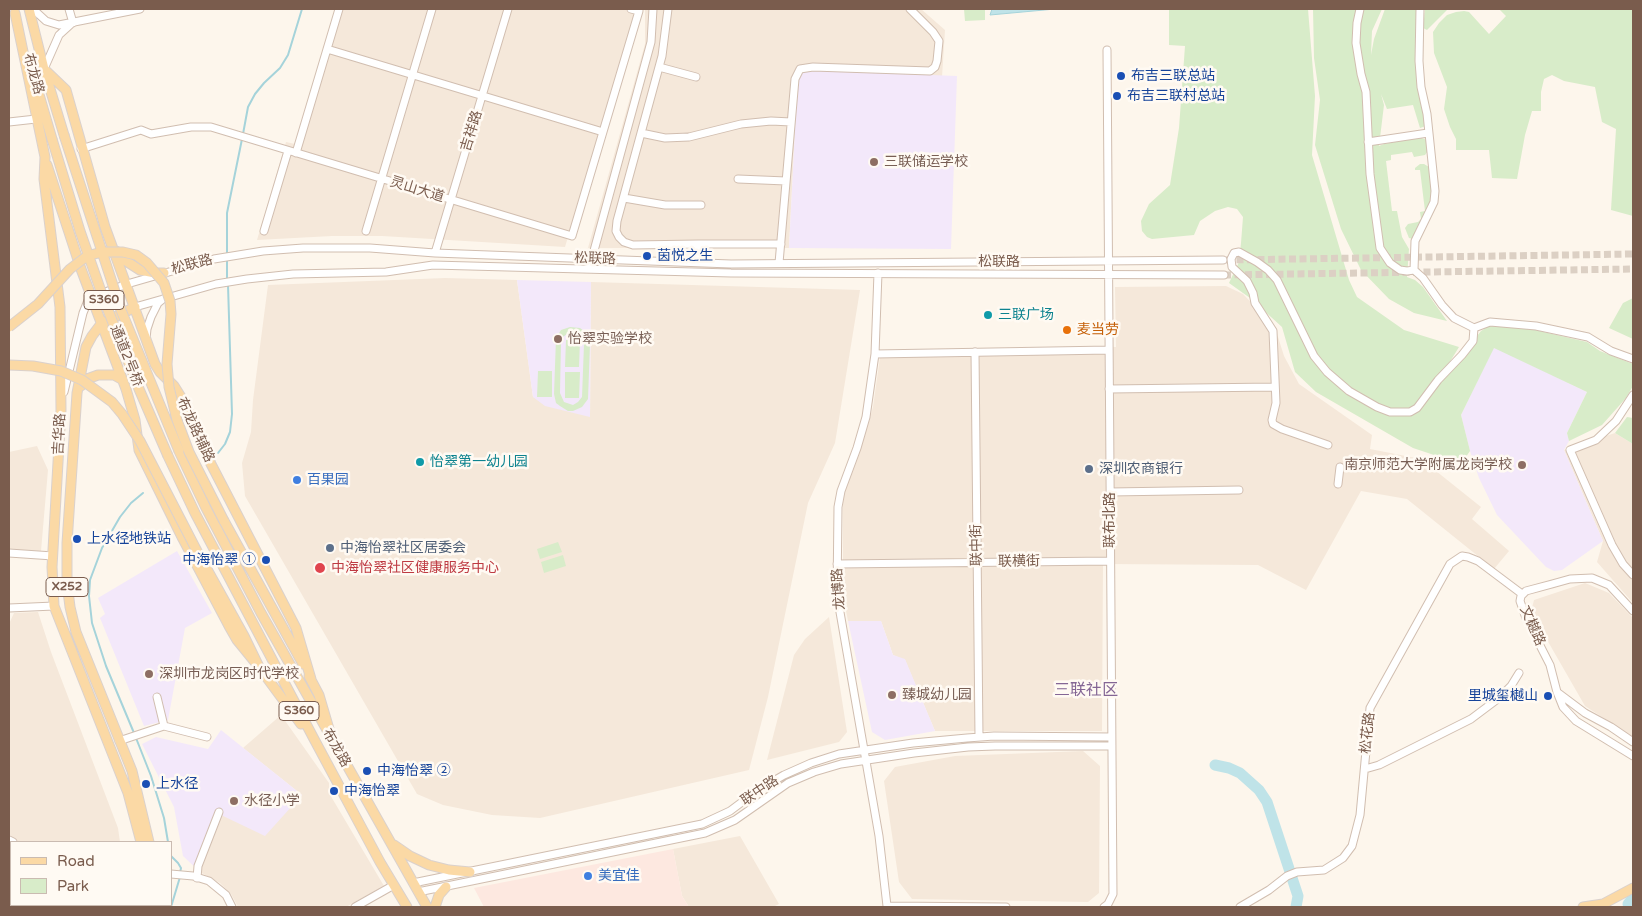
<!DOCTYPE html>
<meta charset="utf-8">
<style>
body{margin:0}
#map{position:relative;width:1642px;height:916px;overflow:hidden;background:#fdf6ec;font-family:"Varela Round",sans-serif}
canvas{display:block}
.frame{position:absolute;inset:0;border:10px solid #7a5c4d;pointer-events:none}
.legend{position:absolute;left:10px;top:841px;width:162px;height:65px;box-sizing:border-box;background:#fffaf3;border:1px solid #cabbb1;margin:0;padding:6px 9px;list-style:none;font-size:15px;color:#7a5c4d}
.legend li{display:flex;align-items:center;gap:10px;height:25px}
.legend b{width:25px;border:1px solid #cabbb1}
</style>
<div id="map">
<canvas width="1642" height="916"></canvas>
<div class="frame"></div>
<ul class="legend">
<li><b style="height:6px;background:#fbd9a5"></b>Road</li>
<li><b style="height:14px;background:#d8ecc9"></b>Park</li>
</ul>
</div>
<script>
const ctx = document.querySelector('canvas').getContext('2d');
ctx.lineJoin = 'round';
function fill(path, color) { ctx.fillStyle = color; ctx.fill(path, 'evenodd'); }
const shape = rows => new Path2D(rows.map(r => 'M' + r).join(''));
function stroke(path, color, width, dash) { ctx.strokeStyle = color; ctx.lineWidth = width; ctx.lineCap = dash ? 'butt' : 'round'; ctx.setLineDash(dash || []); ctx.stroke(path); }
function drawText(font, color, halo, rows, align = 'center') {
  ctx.font = font + ' "Varela Round","Noto Sans SC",sans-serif'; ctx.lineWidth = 5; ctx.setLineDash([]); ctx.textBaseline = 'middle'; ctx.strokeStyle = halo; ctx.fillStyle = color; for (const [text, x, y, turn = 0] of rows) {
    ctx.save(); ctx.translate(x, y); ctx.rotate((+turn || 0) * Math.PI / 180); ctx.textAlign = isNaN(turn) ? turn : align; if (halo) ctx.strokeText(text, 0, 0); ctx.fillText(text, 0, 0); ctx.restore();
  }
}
const residential = shape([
 [335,9,636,9,565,247,382,236,332,236,257,240,286,142,295,144],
 [645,9,921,9,945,30,942,77,813,67,798,70,789,248,588,248,645,44],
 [445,278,517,280,533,397,590,416,591,282,860,290,835,443,808,503,768,697,749,770,540,818,492,815,443,805,417,794,245,496,242,463,251,432,253,400,268,285],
 [1226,286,1243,294,1268,320,1278,337,1284,356,1299,384,1372,435,1370,449,1421,459,1481,507,1472,519,1509,551,1494,569,1407,499,1361,491,1306,590,1258,565,1103,564,1102,731,935,731,905,660,893,655,881,621,848,621,843,595,843,492,868,425,873,407,881,350,1116,347,1115,287],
 [1615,433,1633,444,1633,603,1597,562,1603,541,1564,450],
 [37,446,48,470,41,551,9,550,9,452],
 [1585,583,1609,593,1633,618,1633,737,1585,706,1531,612,1534,600],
 [38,612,51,652,118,828,120,842,18,842,9,835,9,624,14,613],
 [829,617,847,732,839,742,767,760,794,655,805,639],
 [281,715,329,783,329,793,384,886,346,907,238,907,231,894,220,883,200,872,221,815,302,795,243,748],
 [1083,751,1100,766,1099,893,1088,902,912,899,899,882,884,781,895,767,955,756],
 [740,836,779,904,773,907,689,907,682,896,673,849],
 [9,846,11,847,11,905,19,905,19,907,9,907],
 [22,905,124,905,124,907,21,907]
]);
const commercial = shape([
 [673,849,682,896,689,907,484,907,474,888]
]);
const education = shape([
 [798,70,957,76,951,249,789,248],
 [517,280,591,282,590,417,545,406,533,397],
 [1494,347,1587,392,1567,433,1569,441,1564,450,1603,541,1562,570,1554,571,1546,567,1497,515,1479,478,1470,451,1461,415],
 [177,551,212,613,185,628,168,720,144,726,100,618,105,614,98,598],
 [848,621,881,621,893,655,905,659,935,731,885,740,872,732],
 [221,730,302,795,265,836,221,815,200,872,183,856,174,807,142,744,156,737,208,749]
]);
const green = shape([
 [964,9,985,9,985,20,965,21],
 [1169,9,1308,9,1315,96,1312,155,1349,280,1357,297,1404,330,1459,347,1443,373,1446,376,1481,331,1489,326,1501,325,1518,326,1587,342,1600,351,1633,364,1633,386,1626,398,1602,425,1569,441,1567,433,1587,392,1494,348,1461,415,1470,451,1461,464,1413,448,1316,392,1295,372,1282,327,1250,298,1229,283,1239,262,1241,243,1243,217,1237,209,1228,207,1215,211,1200,221,1194,235,1152,239,1147,237,1142,231,1141,221,1149,204,1170,185,1179,128,1185,46,1169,45],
 [1313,9,1382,9,1372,31,1371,55,1374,39,1385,9,1419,9,1426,126,1420,128,1413,105,1387,109,1381,94,1384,105,1379,146,1384,144,1419,137,1427,140,1428,151,1425,155,1414,157,1412,152,1391,155,1391,160,1386,161,1392,211,1397,211,1402,237,1409,249,1407,277,1415,280,1423,287,1447,321,1414,313,1389,299,1361,270,1341,229,1315,145,1320,100,1314,58],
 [1425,9,1448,9,1427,30,1423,28],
 [1499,9,1633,9,1633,216,1611,210,1616,129,1602,122,1595,87,1564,81,1552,75,1544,79,1541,92,1541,111,1532,111,1525,135,1517,179,1492,178,1489,150,1456,150,1456,139,1450,127,1444,109,1447,87,1434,53,1433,32,1439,23,1447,15,1456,12,1464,11,1469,12,1489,34,1506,16],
 [1420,164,1424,164,1429,167,1433,199,1413,239,1409,238,1405,228,1408,224,1418,222,1421,219,1420,212,1425,211,1420,170,1415,170,1415,168],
 [1633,298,1633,339,1609,328,1623,303],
 [570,327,580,328,584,331,587,335,590,344,588,399,582,407,573,411,568,411,560,406,556,403,554,394,556,338,561,330],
 [568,333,577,334,582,338,584,344,582,397,578,402,573,405,564,402,560,393,561,343,563,337],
 [566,340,580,341,579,367,565,367],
 [538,371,552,371,552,397,537,397],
 [565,372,580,372,579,398,565,398],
 [1627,417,1633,418,1633,444,1615,433],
 [558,542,562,552,540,559,537,549],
 [563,555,566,566,544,573,541,562]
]);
const water = shape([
 [992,9,1055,9,990,15,992,9]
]);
const stream = shape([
 [243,134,248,107,255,94,264,83,280,68,288,55,302,9],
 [227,255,227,213,242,139],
 [227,260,227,280],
 [218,453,225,444,230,432,232,414,228,285],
 [134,733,106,666,92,623,89,596,90,580,102,548,120,517,131,503,143,493],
 [136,738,151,776,164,818,168,842],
 [171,856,178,863,181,868,180,873],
 [171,907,180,877]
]);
const river = shape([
 [1215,765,1229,768,1240,773,1259,790,1267,802,1298,896,1296,907],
 [1628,904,1633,898]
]);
const minorTunnel = shape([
 [1226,260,1633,254],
 [1224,275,1633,269]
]);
const minor = shape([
 [33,9,46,21,59,25,140,9],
 [69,9,73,23],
 [668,9,662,56,617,221,616,231,619,237,624,242,633,245,698,244],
 [1360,9,1357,23,1356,43,1361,74,1366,92,1370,174,1380,248,1390,263,1400,270,1407,271,1414,270,1423,278,1442,305,1454,318,1474,328,1490,322,1536,326,1588,337,1611,351,1633,359],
 [327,49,603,132],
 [659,67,696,77],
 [44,69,59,35,70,25],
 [9,122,36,119],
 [641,133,665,138,689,137,741,124,771,121,791,122],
 [1368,142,1428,133],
 [81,149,141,130,151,134,191,127,211,127,572,236,639,11,631,9],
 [296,153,339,9],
 [738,179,786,181],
 [624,198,665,205,701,205],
 [264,231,288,151],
 [366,231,432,9],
 [435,253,508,9],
 [697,262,698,244,781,244],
 [779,263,795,79,800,69,813,67,930,71,935,67,937,61,939,41,933,32,910,9],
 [589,269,651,42,653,9],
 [1414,270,1415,241,1434,202,1435,191,1427,114,1421,87,1419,61,1420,9],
 [878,273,875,354,866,417,857,448,841,491,838,507,837,595,879,836,887,906,1006,907],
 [135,307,216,284,247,279,293,274,386,272,433,265,731,273,1224,275],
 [146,339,147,329,151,317,158,303,163,299],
 [975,352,979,737],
 [875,354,1109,350],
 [1109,389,1275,387],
 [64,392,83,313,89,298,127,284,214,259,263,251,303,248,370,248,435,253,731,264,1223,260],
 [1633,395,1616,421,1596,440,1570,450,1612,545,1623,564,1633,575],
 [1328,445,1282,429,1273,424,1272,420,1276,403,1273,331,1255,303,1253,293,1247,281,1232,267,1231,259,1234,253,1239,252,1257,262,1268,270,1277,280,1314,356,1327,372,1349,391,1377,407,1390,412,1410,412,1417,408,1438,380,1462,355,1473,341,1474,328],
 [1338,484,1340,467],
 [1110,492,1239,490],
 [9,553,53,556],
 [837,564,1110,561],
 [9,608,54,606],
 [1633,611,1609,585,1592,578,1570,579,1552,584,1526,591,1521,596,1520,601,1526,618,1550,665,1557,692,1585,713,1611,727,1633,742],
 [1557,692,1563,707,1576,721,1633,756],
 [157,697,164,726],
 [119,741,164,726,207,737],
 [1365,769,1379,765,1471,719,1499,698,1511,686,1519,673],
 [9,840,13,842],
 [171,874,193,876,209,881,226,895,232,907],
 [197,878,198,866,219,812],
 [413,883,702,824,730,811,758,790,784,775,811,763,839,754,913,743,967,738,994,736,1111,737],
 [418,892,705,833,735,820,788,783,814,772,841,764,914,753,968,747,995,746,1112,746],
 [355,907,394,885],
 [1104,907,1108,904,1113,894,1107,50],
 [1240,907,1269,890,1287,876,1297,872,1324,870,1343,858,1352,846,1360,815,1370,708,1450,564,1462,556,1468,557,1478,561,1522,594]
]);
const major = shape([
 [29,9,44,69,64,135],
 [15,13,45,157,44,179,60,307,61,410,52,567,54,606,128,793,141,842],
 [44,69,66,90,105,227,155,364,160,372,174,386,184,402,211,464,296,628,311,679],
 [33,74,52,139],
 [47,165,81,269,126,389,135,420,139,450,183,539,229,626,237,640,259,667],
 [116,251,126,261,140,270,155,273,164,273],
 [135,307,101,324,92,336,86,347,77,393,67,543,67,583,70,607,76,632,132,771,149,842],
 [81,386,87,379,98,375,114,375,123,380],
 [179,451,206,508,261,613,427,907],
 [168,456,195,513,314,739,380,862,407,907],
 [224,521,303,664],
 [199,555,244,636,259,667,301,724],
 [309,676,319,695,329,729],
 [394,845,410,856,429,865,449,870,470,872],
 [147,905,147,907],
 [156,907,156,905],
 [435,907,439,895,446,887],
 [1583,907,1603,904,1633,888]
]);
const majorBridge = shape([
 [64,135,121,310,179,451],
 [52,139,80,231,104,300,139,389,168,456],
 [9,327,38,304,70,269,87,256,102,252,123,252,136,255,147,263,164,283,170,301,171,314,167,364,169,387,177,420,189,452,224,521],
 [9,365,33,366,61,371,82,380,112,402,122,414,140,441,199,555]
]);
const markers = [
 [1121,76,5,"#1a4fb4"],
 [1117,96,5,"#1a4fb4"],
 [874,162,5,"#8d6e63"],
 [647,256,5,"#1a4fb4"],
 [988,315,5,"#0f9aa8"],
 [1067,330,5,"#e8710a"],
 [558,339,5,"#8d6e63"],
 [420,462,5,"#0f9aa8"],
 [1522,465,5,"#8d6e63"],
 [1089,469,5,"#5c6f8a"],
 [297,480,5,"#3f7fe0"],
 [77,539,5,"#1a4fb4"],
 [330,548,5,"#5c6f8a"],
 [266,560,5,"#1a4fb4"],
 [320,568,6,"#e0444e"],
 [149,674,5,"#8d6e63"],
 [892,695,5,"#8d6e63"],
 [1548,696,5,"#1a4fb4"],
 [367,771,5,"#1a4fb4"],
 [146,784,5,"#1a4fb4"],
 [334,791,5,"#1a4fb4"],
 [234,801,5,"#8d6e63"],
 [588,876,5,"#3f7fe0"]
];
const shields = [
 [104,300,40],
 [67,587,42],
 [299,711,40]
];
const shieldNames = [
 ["S360",104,300],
 ["X252",67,587],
 ["S360",299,711]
];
const streetNames = [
 ["布龙路",33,74,74],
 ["吉祥路",472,131,-73],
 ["灵山大道",417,190,17],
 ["松联路",595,259,2],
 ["松联路",999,262],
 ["松联路",192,265,-15],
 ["通道2号桥",126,356,68],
 ["布龙路辅路",195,430,65],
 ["吉华路",60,434,-87],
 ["联布北路",1110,520,-90],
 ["联中街",977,545,-91],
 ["联横街",1019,562,-1],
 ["龙博路",839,589,-94],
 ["文樾路",1532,626,66],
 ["松花路",1368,733,-84],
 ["布龙路",336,748,60],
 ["联中路",760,791,-34]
];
const transitNames = [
 ["布吉三联总站",1131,76],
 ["布吉三联村总站",1127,96],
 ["茵悦之生",657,256],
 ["上水径地铁站",87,539],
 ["中海怡翠 ①",256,560,"right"],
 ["里城玺樾山",1538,696,"right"],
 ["中海怡翠 ②",377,771],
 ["上水径",156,784],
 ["中海怡翠",344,791]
];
const educationNames = [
 ["三联储运学校",884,162],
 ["怡翠实验学校",568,339],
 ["南京师范大学附属龙岗学校",1512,465,"right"],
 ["深圳市龙岗区时代学校",159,674],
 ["臻城幼儿园",902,695],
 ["水径小学",244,801]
];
const cultureNames = [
 ["三联广场",998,315],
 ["怡翠第一幼儿园",430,462]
];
const foodNames = [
 ["麦当劳",1077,330]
];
const serviceNames = [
 ["深圳农商银行",1099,469],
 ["中海怡翠社区居委会",340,548]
];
const shopNames = [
 ["百果园",307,480],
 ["美宜佳",598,876]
];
const healthNames = [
 ["中海怡翠社区健康服务中心",331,568]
];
const quarterNames = [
 ["三联社区",1086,691]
];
fill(residential, '#f5e8da');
fill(commercial, '#fde8e0');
fill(education, '#f3e8fa');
fill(green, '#d8ecc9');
fill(water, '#bfe3e8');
stroke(water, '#a5d3da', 1);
stroke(stream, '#a5d3da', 2);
stroke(river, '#bfe3e8', 11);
stroke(minorTunnel, '#dcd0c4', 7, [7, 3.5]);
stroke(minor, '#d1beb0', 9);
stroke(major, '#dad1cd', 11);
stroke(minor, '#fff', 7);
stroke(major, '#fbd9a5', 9);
stroke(majorBridge, '#dad1cd', 11, []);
stroke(majorBridge, '#fbd9a5', 9);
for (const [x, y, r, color] of markers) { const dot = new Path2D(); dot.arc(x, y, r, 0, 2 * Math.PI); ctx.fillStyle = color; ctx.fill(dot); stroke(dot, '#fffaf3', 2); }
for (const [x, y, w] of shields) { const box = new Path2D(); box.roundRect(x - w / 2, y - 9.5, w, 19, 4); ctx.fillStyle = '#fffaf3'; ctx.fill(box); stroke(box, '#7a5c4d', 1); }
drawText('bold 12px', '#7a5c4d', null, shieldNames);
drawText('14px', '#7a5c4d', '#fffaf3', streetNames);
drawText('14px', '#164399', '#fffaf3', transitNames, 'left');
drawText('14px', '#785e54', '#fffaf3', educationNames, 'left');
drawText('14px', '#0d838f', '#fffaf3', cultureNames, 'left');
drawText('14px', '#c56008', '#fffaf3', foodNames, 'left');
drawText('14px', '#4e5e75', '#fffaf3', serviceNames, 'left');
drawText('14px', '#366cbe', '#fffaf3', shopNames, 'left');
drawText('14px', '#be3a42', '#fffaf3', healthNames, 'left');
drawText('16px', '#846695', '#fffaf3', quarterNames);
</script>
